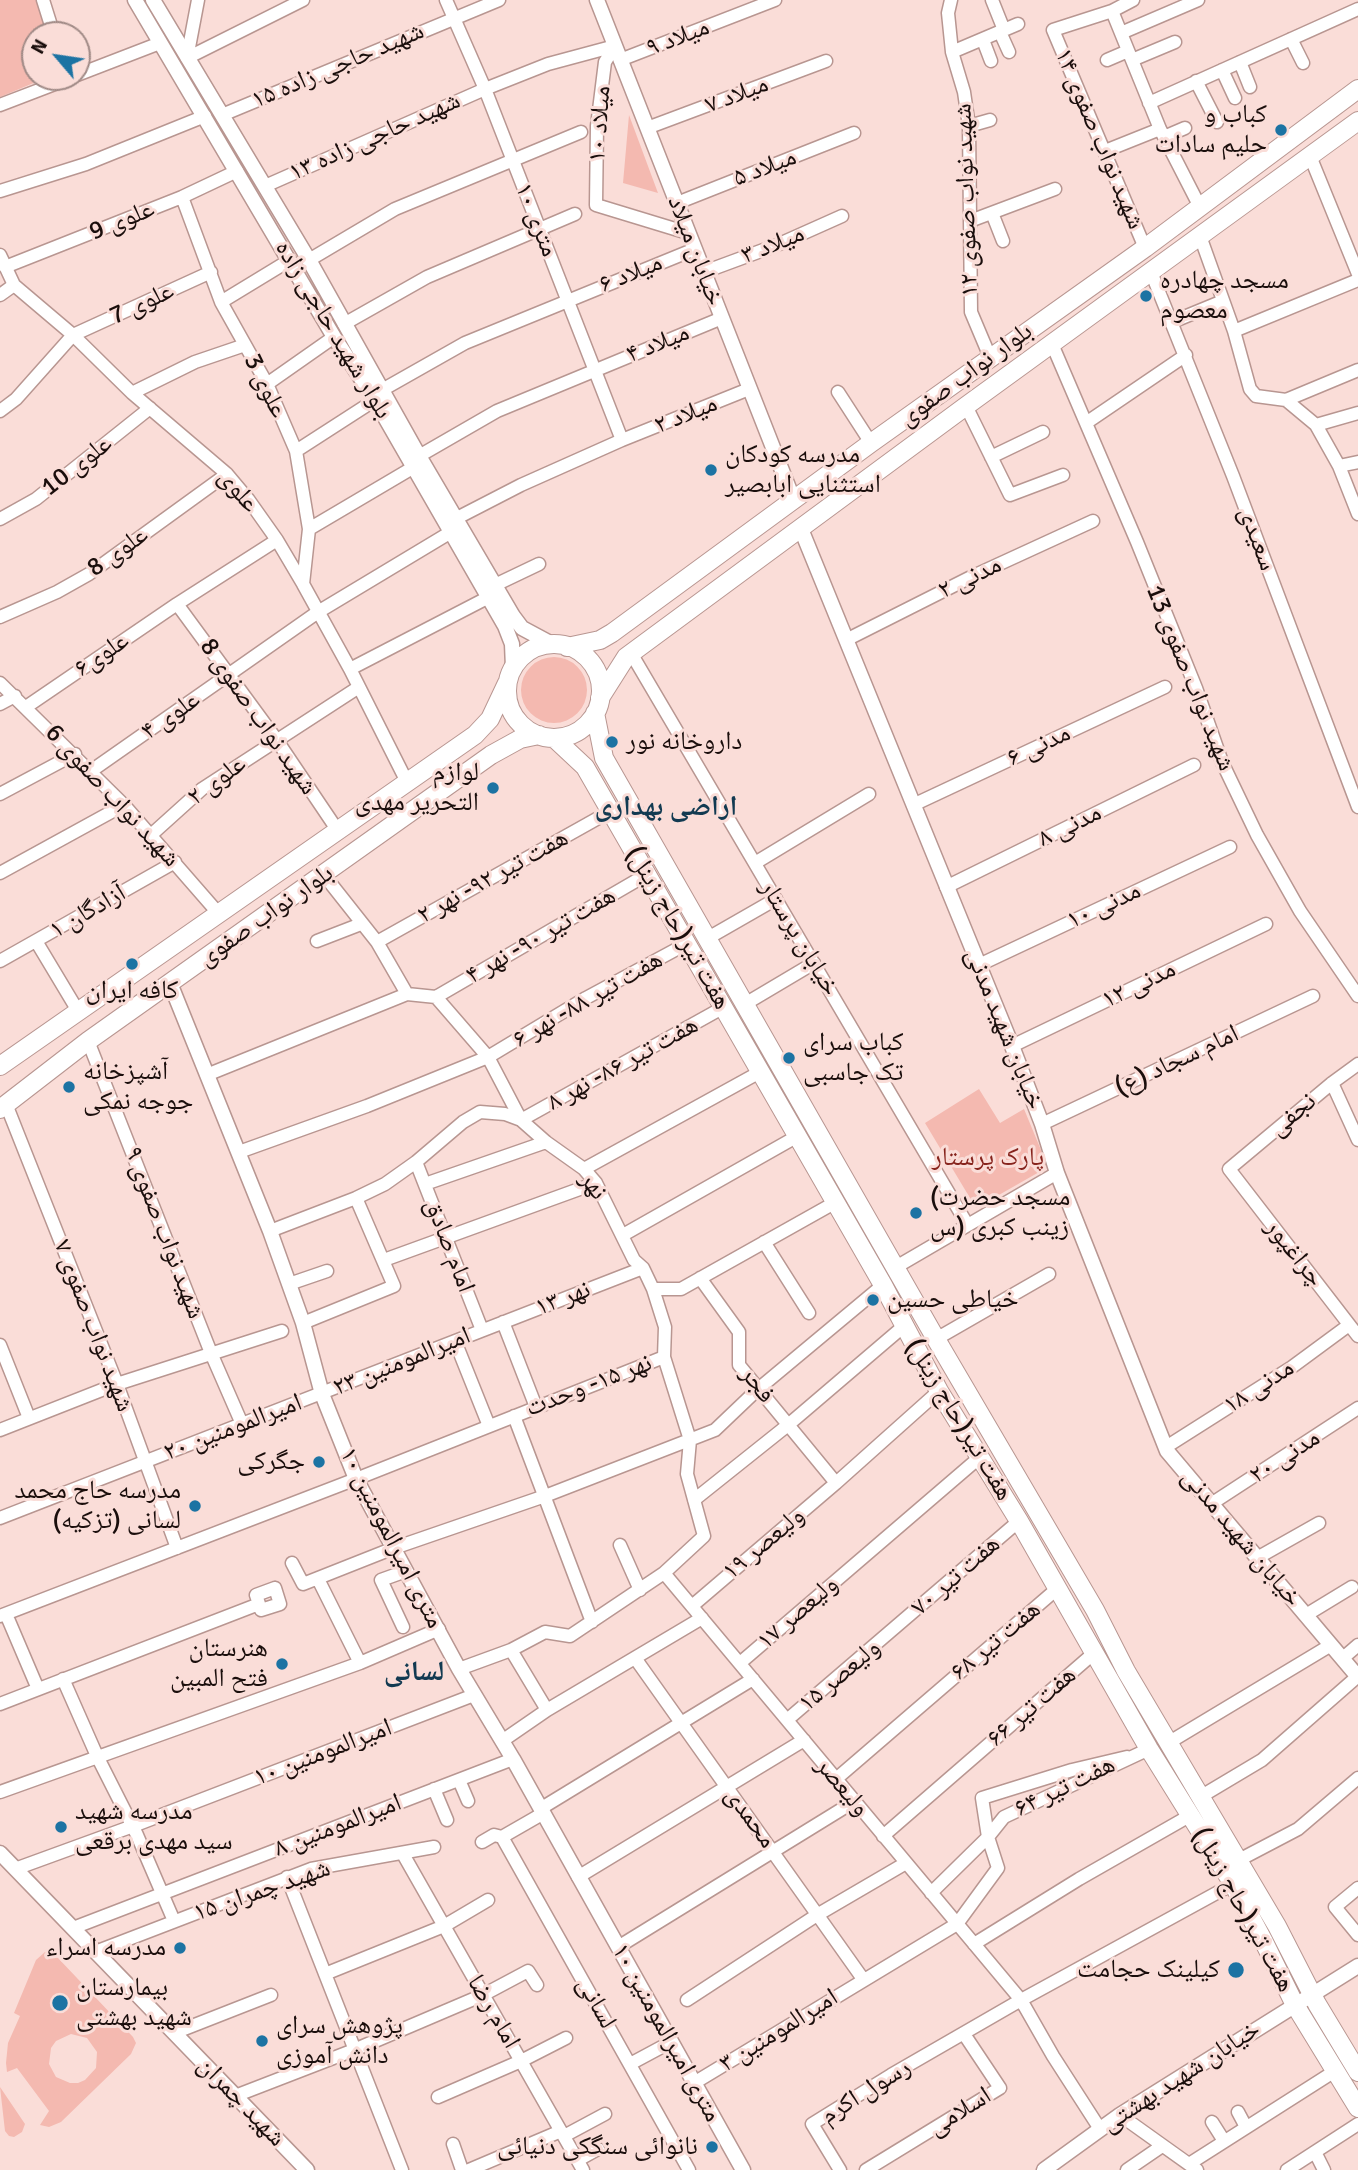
<!DOCTYPE html>
<meta charset="utf-8">
<style>
body{margin:0}
#map{position:relative;width:1358px;height:2170px;overflow:hidden;background:#faddd8;font-family:Signika,sans-serif}
canvas{display:block}
.north{position:absolute;left:21px;top:21px;width:70px;height:70px;box-sizing:border-box;background:#faddd8;border:2px solid #a08a86;border-radius:50%;rotate:299deg;font-size:19px;font-weight:700;line-height:28px;text-align:center;color:#1a0e0c}
.north::after{content:'';display:block;margin:auto;width:24px;height:32px;background:#1c73a3;clip-path:polygon(50% 0,100% 100%,50% 72%,0 100%)}
</style>
<div id="map">
<canvas width="1358" height="2170"></canvas>
<div class="north">N</div>
</div>
<script>
const ctx = document.querySelector('canvas').getContext('2d');
ctx.lineJoin = 'round';
function fill(path, color) { ctx.fillStyle = color; ctx.fill(path, 'evenodd'); }
const shape = rows => new Path2D(rows.map(r => 'M' + r).join(''));
function stroke(path, color, width, dash) { ctx.strokeStyle = color; ctx.lineWidth = width; ctx.lineCap = dash ? 'butt' : 'round'; ctx.setLineDash(dash || []); ctx.stroke(path); }
function drawText(font, color, halo, rows, align = 'center') {
  ctx.font = font + ' Signika,"Noto Naskh Arabic",sans-serif'; ctx.lineWidth = 6; ctx.setLineDash([]); ctx.textBaseline = 'middle'; ctx.strokeStyle = halo; ctx.fillStyle = color; for (const [text, x, y, turn = 0] of rows) {
    ctx.save(); ctx.translate(x, y); ctx.rotate((+turn || 0) * Math.PI / 180); ctx.textAlign = isNaN(turn) ? turn : align; if (halo) ctx.strokeText(text, 0, 0); ctx.fillText(text, 0, 0); ctx.restore();
  }
}
const green = shape([
 [0,0,42,0,58,35,35,35,35,77,48,77,0,97],
 [629,115,658,193,623,183],
 '521 690a33 33 0 1 1 66 0a33 33 0 1 1-66 0Z',
 [979,1089,1000,1123,1024,1109,1048,1167,976,1208,925,1123],
 [45,1952,52,1953,58,1958,133,2037,136,2043,131,2054,61,2122,49,2127,40,2125,49,2111,17,2068,7,2072,6,2063,8,2043,20,2016,14,2013,36,1960],
 [71,2034,87,2038,97,2052,96,2068,85,2080,78,2083,70,2083,56,2077,49,2064,51,2048,56,2041],
 [0,2087,25,2124,22,2132,14,2137,9,2136,5,2131]
]);
const minor = shape([
 [43,0,54,35],
 [446,0,485,89,622,440],
 [951,0,948,13,952,52,964,92,969,126,971,312,990,357],
 [992,0,1004,30],
 [1133,0,1112,11,1053,30,1145,248],
 [1112,11,1160,129,1200,207],
 [1000,32,1009,52],
 [1121,33,1198,0],
 [1291,39,1303,63],
 [983,40,991,61],
 [615,46,605,62,597,126,596,205,688,233],
 [952,52,1018,24],
 [187,58,303,0],
 [187,58,198,0],
 [620,60,775,0],
 [1107,60,1128,51],
 [1132,60,1175,42],
 [1240,62,1250,87],
 [1222,70,1235,98],
 [77,75,160,43],
 [1196,81,1217,122],
 [1149,103,1358,9],
 [0,105,73,77],
 [222,115,499,0],
 [969,126,990,120],
 [647,128,826,61],
 [1164,137,1185,128],
 [1105,151,1160,129],
 [1310,156,1358,274],
 [265,186,485,89,548,64,615,46],
 [0,191,86,164,205,116],
 [182,197,221,302,267,384,296,451,309,529,303,584],
 [677,203,854,133],
 [992,213,1003,241],
 [970,221,1055,189],
 [1200,236,1234,331,1250,389,1256,396,1286,400,1316,425,1339,466,1358,514],
 [0,255,14,285,73,335,132,393,227,474,248,499,277,540,303,584,350,669,407,782],
 [309,260,395,209,581,132],
 [5,267,182,197,237,171],
 [704,272,777,245,842,216],
 [1151,272,1233,476,1358,807],
 [0,295,14,285],
 [221,302,290,260],
 [1172,322,1223,301],
 [344,324,427,277,575,214],
 [1234,331,1358,280],
 [1052,344,1137,542,1196,688,1222,762,1257,835,1300,911,1358,996],
 [267,384,334,337],
 [382,390,465,343,695,249],
 [838,392,871,443],
 [132,393,195,362,245,345],
 [1286,400,1358,370],
 [966,406,1010,495,1063,475],
 [0,411,16,399,73,335,211,272],
 [1086,423,1186,355],
 [1316,425,1358,413],
 [296,451,375,400],
 [419,456,497,411,722,318],
 [991,457,1043,432],
 [1339,466,1358,462],
 [457,518,521,485,622,440,749,389],
 [0,519,36,499,150,408],
 [309,529,414,467],
 [495,585,539,564],
 [177,604,276,739,338,831],
 [0,617,57,592,89,574,227,474],
 [848,639,971,577,1093,521],
 [631,653,967,1224],
 [350,669,489,597],
 [0,683,124,805,219,914],
 [0,704,15,696],
 [26,707,177,604,277,540],
 [91,771,318,612,451,532],
 [0,794,75,754],
 [913,805,1165,687],
 [151,835,202,789,359,687],
 [755,863,869,794],
 [0,873,124,805],
 [324,875,377,942,407,994],
 [946,887,1194,765],
 [708,938,776,899],
 [36,941,78,1011],
 [317,941,361,924],
 [377,942,609,812],
 [0,961,175,862],
 [979,965,1230,847],
 [436,997,646,875],
 [745,1004,814,963],
 [88,1041,211,1353,242,1424],
 [1012,1046,1266,924],
 [1358,1064,1332,1083,1229,1169,1358,1336],
 [209,1074,407,994,436,997,488,1057,521,1120,546,1142,584,1169,596,1183,634,1260,643,1268,653,1289,665,1327,664,1357,690,1440,687,1474,704,1536,664,1573,570,1636,545,1632,511,1650,459,1669],
 [1332,1083,1358,1140],
 [6,1104,117,1384,177,1548],
 [1042,1124,1313,996],
 [239,1152,367,1106,488,1057,586,998,688,943],
 [416,1162,482,1330],
 [584,1169,760,1072],
 [425,1184,546,1142],
 [270,1231,356,1198,385,1184,416,1162,463,1122,480,1112,505,1114,521,1120,724,1007],
 [623,1235,796,1137],
 [764,1242,809,1313],
 [384,1260,596,1183],
 [896,1267,1057,1173],
 [700,1278,739,1332,739,1365,836,1483],
 [289,1284,327,1271],
 [653,1289,681,1289,836,1202],
 [503,1322,536,1407],
 [303,1323,394,1286,356,1198],
 [936,1339,1049,1274],
 [455,1341,489,1426],
 [0,1345,29,1418],
 [514,1416,592,1622],
 [0,1430,117,1384,282,1331],
 [1166,1447,1292,1367,1349,1325],
 [694,1500,788,1425,904,1326],
 [1211,1504,1358,1408],
 [0,1518,643,1268],
 [620,1545,640,1590],
 [1257,1558,1319,1523],
 [292,1563,303,1584,394,1548,545,1496,715,1430,757,1390,883,1285],
 [664,1573,1021,2000,1053,2056,1100,2129],
 [318,1579,360,1663],
 [275,1588,280,1604,261,1610,256,1595,275,1588],
 [692,1606,836,1483,939,1391],
 [6,1614,38,1689],
 [1306,1615,1352,1587],
 [0,1616,356,1479,664,1357],
 [403,1627,381,1580,406,1571],
 [511,1650,547,1710],
 [635,1658,863,1979],
 [1343,1658,1358,1645],
 [740,1663,980,1457],
 [63,1679,97,1756,137,1835,174,1921],
 [0,1704,259,1604],
 [787,1720,1019,1521],
 [502,1741,547,1710,702,1618],
 [1168,1743,1331,1645],
 [836,1779,1058,1588],
 [459,1780,468,1801],
 [434,1789,447,1820],
 [0,1792,360,1663,439,1629],
 [1200,1797,1262,1760,1358,1676],
 [540,1809,753,1679],
 [883,1836,1094,1653],
 [502,1837,689,2170],
 [482,1842,494,1835,502,1837,542,1814],
 [403,1854,583,2170],
 [1237,1861,1298,1829,1358,1778],
 [15,1869,133,1826,474,1695],
 [287,1877,402,2170],
 [578,1877,804,1740],
 [1358,1888,1335,1907,1358,1935],
 [931,1893,988,1837,1004,1817,1149,1749],
 [73,1928,513,1759],
 [974,1944,1079,1879,1191,1815],
 [618,1947,855,1801],
 [95,1952,311,1869,434,1847],
 [325,1974,444,1926,488,1900],
 [687,2000,817,1915,906,1863],
 [174,2033,271,1995],
 [630,2064,671,2042],
 [694,2083,957,1924,998,1868,988,1837,982,1798,1072,1770,1127,1757],
 [235,2096,354,2050,483,1995,528,1971,537,1985],
 [438,2097,521,2061,566,2038],
 [1238,2112,1246,2127],
 [1120,2115,1197,2170],
 [1212,2122,1224,2141],
 [564,2136,605,2114],
 [453,2144,462,2170],
 [1315,2152,1324,2170],
 [578,2160,598,2149],
 [1189,2164,1335,2071],
 [469,2170,561,2131],
 [840,2170,812,2124,891,2075,1021,2000,1233,1884],
 [866,2170,1000,2088,964,2034],
 [1127,2170,1162,2146],
 [1287,2170,1358,2124]
]);
const tertiary = shape([
 [135,0,334,337,375,400,505,626,512,644,513,668],
 [153,0,309,260,419,456,513,616,522,628,550,643],
 [597,0,794,501],
 [801,529,1012,1046,1042,1124,1057,1173,1167,1451,1358,1677],
 [170,983,270,1231,303,1323,322,1394,356,1479,459,1669,513,1759,743,2170],
 [0,1853,307,2170],
 [1044,2170,1120,2115,1358,1966]
]);
const secondary = shape([
 '507 691a47 47 0 1 1 94 0a47 47 0 1 1-94 0Z',
 [567,647,600,640,612,633,871,443,1145,248,1358,89],
 [600,698,626,657,966,406,1358,121],
 [595,713,604,758,936,1339,1095,1610,1126,1671,1277,1926,1317,2004,1358,2072],
 [554,738,585,767,883,1285,939,1391,1019,1521,1149,1749,1233,1884,1263,1940,1295,2005,1358,2108],
 [0,1066,475,735,490,719,507,683],
 [0,1109,88,1041,491,755,520,739,539,735]
]);
const markers = [
 [1281,130,7,"#1c73a3"],
 [1146,296,7,"#1c73a3"],
 [711,470,7,"#1c73a3"],
 [612,742,7,"#1c73a3"],
 [493,788,7,"#1c73a3"],
 [132,964,7,"#1c73a3"],
 [789,1058,7,"#1c73a3"],
 [69,1087,7,"#1c73a3"],
 [916,1213,7,"#1c73a3"],
 [873,1300,7,"#1c73a3"],
 [319,1462,7,"#1c73a3"],
 [195,1506,7,"#1c73a3"],
 [282,1664,7,"#1c73a3"],
 [61,1827,7,"#1c73a3"],
 [180,1948,7,"#1c73a3"],
 [1236,1970,9,"#1c73a3"],
 [60,2003,9,"#1c73a3"],
 [262,2041,7,"#1c73a3"],
 [712,2147,7,"#1c73a3"]
];
const streetNames = [
 ["میلاد ۹",678,38,-21],
 ["شهید حاجی زاده ۱۵",338,66,-23],
 ["میلاد ۷",737,95,-21],
 ["میلاد ۱۰",600,124,-86],
 ["شهید حاجی زاده ۱۳",375,137,-24],
 ["شهید نواب صفوی ۱۴",1099,139,67],
 ["میلاد ۵",765,168,-21],
 ["شهید نواب صفوی ۱۲",967,200,-92],
 ["۱۰ متری",536,220,68],
 ["علوی 9",122,221,-22],
 ["میلاد ۳",773,245,-22],
 ["خیابان میلاد",695,251,69],
 ["میلاد ۶",631,274,-22],
 ["علوی 7",142,304,-25],
 ["بلوار شهید حاجی زاده",333,330,59],
 ["میلاد ۴",658,344,-22],
 ["بلوار نواب صفوی",966,375,-36],
 ["علوی 3",265,386,64],
 ["میلاد ۲",686,415,-22],
 ["علوی 10",77,466,-38],
 ["علوی",238,491,50],
 ["سعیدی",1257,539,70],
 ["علوی 8",118,552,-35],
 ["مدنی ۲",970,578,-26],
 ["علوی۶",102,655,-34],
 ["شهید نواب صفوی 13",1190,678,68],
 ["علوی ۴",171,716,-35],
 ["شهید نواب صفوی 8",258,717,55],
 ["مدنی ۶",1039,746,-25],
 ["علوی ۲",217,781,-37],
 ["شهید نواب صفوی 6",112,796,47],
 ["مدنی ۸",1070,826,-26],
 ["هفت تیر ۹۲- نهر ۲",493,877,-29],
 ["مدنی ۱۰",1104,906,-25],
 ["آزادگان ۱",88,912,-30],
 ["بلوار نواب صفوی",266,916,-35],
 ["هفت تیر(حاج زینل)",678,928,60],
 ["هفت تیر ۹۰- نهر ۴",541,936,-30],
 ["خیابان پرستار",799,938,59],
 ["مدنی ۱۲",1139,985,-26],
 ["هفت تیر ۸۸- نهر ۶",588,1000,-30],
 ["خیابان شهید مدنی",1004,1029,68],
 ["امام سجاد (ع)",1177,1061,-25],
 ["هفت تیر ۸۶- نهر ۸",623,1064,-29],
 ["نجفی",1293,1115,-40],
 ["نهر",593,1186,54],
 ["شهید نواب صفوی ۹",164,1233,69],
 ["امام صادق",449,1246,69],
 ["چراغپور",1294,1253,52],
 ["نهر ۱۳",563,1299,-21],
 ["شهید نواب صفوی ۷",93,1326,69],
 ["امیرالمومنین ۲۳",402,1362,-22],
 ["فجر",757,1385,54],
 ["نهر ۱۵- وحدت",589,1386,-21],
 ["مدنی ۱۸",1259,1387,-33],
 ["هفت تیر(حاج زینل)",959,1420,59],
 ["امیرالمومنین ۲۰",233,1428,-21],
 ["مدنی ۲۰",1285,1457,-33],
 ["۱۰ متری امیرالمومنین",391,1538,63],
 ["خیابان شهید مدنی",1241,1538,50],
 ["ولیعصر ۱۹",764,1544,-40],
 ["هفت تیر ۷۰",956,1576,-41],
 ["ولیعصر ۱۷",798,1613,-41],
 ["هفت تیر ۶۸",996,1641,-40],
 ["ولیعصر ۱۵",840,1676,-40],
 ["هفت تیر ۶۶",1032,1707,-41],
 ["امیرالمومنین ۱۰",323,1753,-21],
 ["ولیعصر",842,1787,50],
 ["هفت تیر ۶۴",1065,1787,-26],
 ["محمدی",750,1818,54],
 ["امیرالمومنین ۸",338,1826,-21],
 ["شهید چمران ۱۵",262,1891,-19],
 ["هفت تیر(حاج زینل)",1243,1910,61],
 ["لسانی",596,2003,61],
 ["امام رضا",493,2012,60],
 ["امیرالمومنین ۳",779,2031,-32],
 ["۱۰ متری امیرالمومنین",666,2033,61],
 ["خیابان شهید بهشتی",1181,2077,-33],
 ["رسول اکرم",866,2092,-32],
 ["شهید چمران",241,2102,46],
 ["اسلامی",960,2112,-32]
];
const poiNames = [
 ["کباب و",1267,115,"right"],
 ["حلیم سادات",1267,145,"right"],
 ["مسجد چهادره",1160,281],
 ["معصوم",1160,311],
 ["مدرسه کودکان",725,455],
 ["استثنایی ابابصیر",725,485],
 ["داروخانه نور",626,742],
 ["لوازم",479,773,"right"],
 ["التحریر مهدی",479,803,"right"],
 ["کافه ایران",132,991,"center"],
 ["کباب سرای",803,1043],
 ["تک جاسبی",803,1073],
 ["آشپزخانه",83,1072],
 ["جوجه نمکی",83,1102],
 ["(مسجد حضرت",930,1198],
 ["زینب کبری (س",930,1228],
 ["خیاطی حسین",887,1300],
 ["جگرکی",305,1462,"right"],
 ["مدرسه حاج محمد",181,1491,"right"],
 ["لسانی (تزکیه)",181,1521,"right"],
 ["هنرستان",268,1649,"right"],
 ["فتح المبین",268,1679,"right"],
 ["مدرسه شهید",75,1812],
 ["سید مهدی برقعی",75,1842],
 ["مدرسه اسراء",166,1948,"right"],
 ["کیلینک حجامت",1220,1970,"right"],
 ["بیمارستان",76,1988],
 ["شهید بهشتی",76,2018],
 ["پژوهش سرای",276,2026],
 ["دانش آموزی",276,2056],
 ["نانوائی سنگکی دنیائی",698,2147,"right"]
];
const parkNames = [
 ["پارک پرستار",988,1158]
];
const neighbourhoodNames = [
 ["اراضی بهداری",666,808],
 ["لسانی",414,1673]
];
fill(green, '#f4b9b0');
stroke(minor, '#b89691', 15);
stroke(tertiary, '#b89691', 17);
stroke(secondary, '#b89691', 20);
stroke(minor, '#fff', 12);
stroke(tertiary, '#fff', 14);
stroke(secondary, '#fff', 18);
for (const [x, y, r, color] of markers) { const dot = new Path2D(); dot.arc(x, y, r, 0, 2 * Math.PI); ctx.fillStyle = color; ctx.fill(dot); stroke(dot, '#faddd8', 2.5); }
drawText('26px', '#1a0e0c', '#faddd8', streetNames);
drawText('26px', '#1a0e0c', '#faddd8', poiNames, 'left');
drawText('26px', '#87241d', '#faddd8', parkNames);
drawText('bold 28px', '#123a51', '#faddd8', neighbourhoodNames);
</script>
